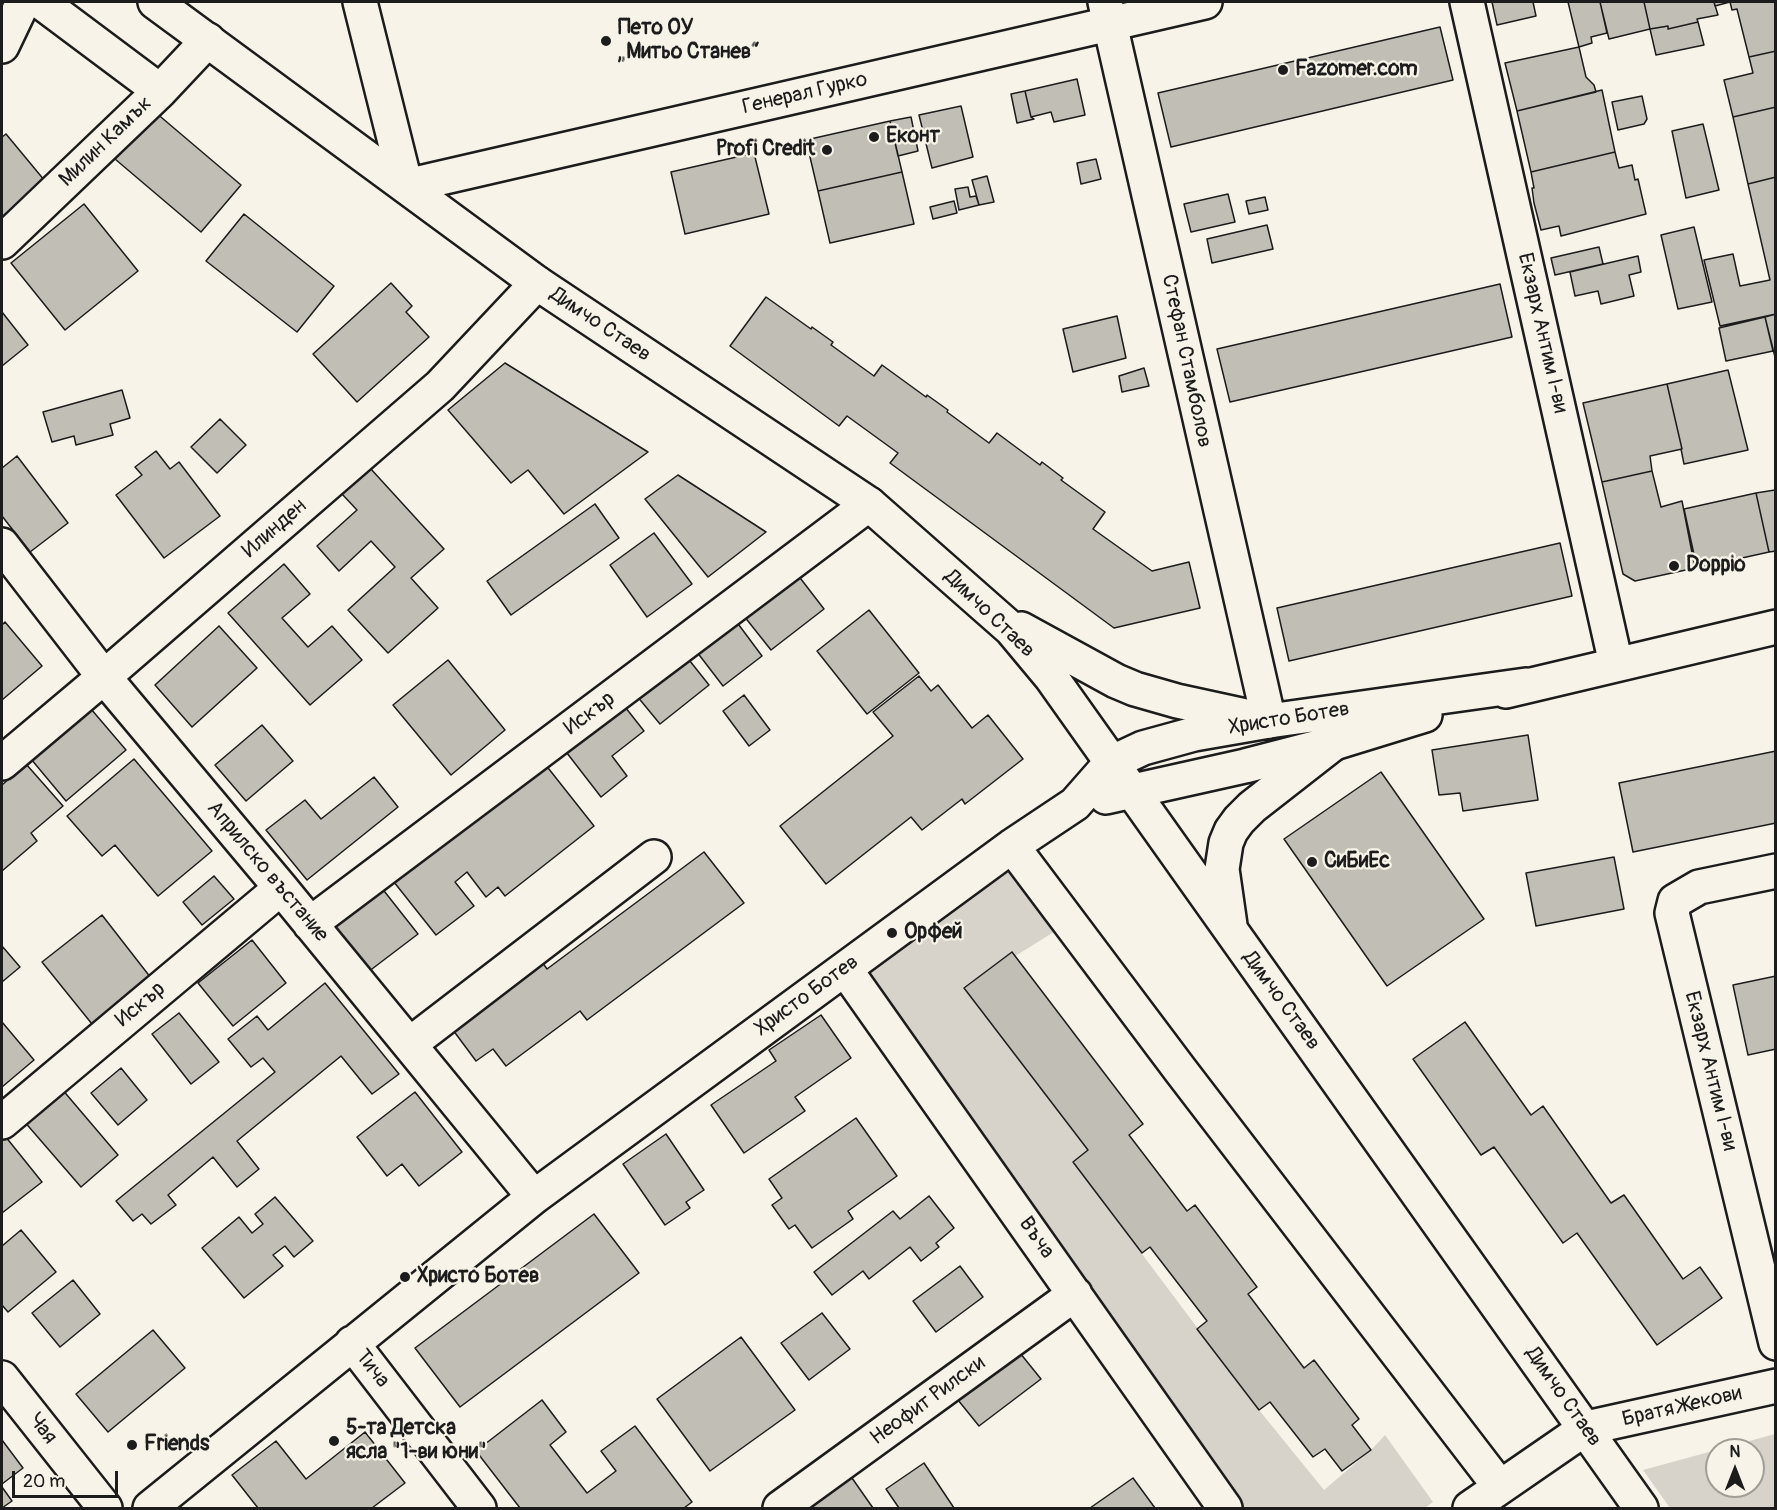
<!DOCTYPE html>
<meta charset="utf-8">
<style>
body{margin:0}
#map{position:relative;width:1777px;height:1510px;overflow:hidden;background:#f7f3e8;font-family:Pangolin,sans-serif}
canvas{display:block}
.frame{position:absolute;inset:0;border:3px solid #1c1c1c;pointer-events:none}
.north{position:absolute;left:1705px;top:1438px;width:60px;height:60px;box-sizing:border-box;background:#f7f3e8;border:2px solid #9f9d96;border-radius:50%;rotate:0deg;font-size:16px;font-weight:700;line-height:24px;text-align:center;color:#1c1c1c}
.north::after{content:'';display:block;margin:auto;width:21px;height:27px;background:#1c1c1c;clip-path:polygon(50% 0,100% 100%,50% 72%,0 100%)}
.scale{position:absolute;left:12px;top:1471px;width:106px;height:27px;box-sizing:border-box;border:3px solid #1c1c1c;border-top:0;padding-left:8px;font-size:18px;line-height:21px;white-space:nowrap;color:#1c1c1c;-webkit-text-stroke:4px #f7f3e8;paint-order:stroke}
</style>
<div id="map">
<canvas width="1777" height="1510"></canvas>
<div class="frame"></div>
<div class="north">N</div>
<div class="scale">20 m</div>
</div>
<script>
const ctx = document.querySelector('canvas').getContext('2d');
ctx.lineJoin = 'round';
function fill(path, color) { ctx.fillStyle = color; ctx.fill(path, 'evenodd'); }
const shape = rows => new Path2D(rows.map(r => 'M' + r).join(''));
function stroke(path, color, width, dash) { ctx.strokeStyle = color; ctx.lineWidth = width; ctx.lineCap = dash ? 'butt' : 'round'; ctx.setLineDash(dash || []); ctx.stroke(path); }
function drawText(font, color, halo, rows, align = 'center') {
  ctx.font = font + ' Pangolin,sans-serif'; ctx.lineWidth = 4.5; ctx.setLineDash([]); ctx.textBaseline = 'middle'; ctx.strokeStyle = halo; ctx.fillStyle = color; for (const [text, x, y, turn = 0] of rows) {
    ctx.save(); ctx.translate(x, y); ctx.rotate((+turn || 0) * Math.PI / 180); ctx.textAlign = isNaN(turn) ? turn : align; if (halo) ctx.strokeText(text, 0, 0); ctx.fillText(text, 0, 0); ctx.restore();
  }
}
const green = shape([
 [1012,846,1070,922,964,988,1088,1150,1073,1162,1259,1410,1324,1490,1371,1450,1385,1435,1433,1502,1425,1508,1225,1508,845,969],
 [1775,1434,1775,1508,1670,1508,1643,1470],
 [1717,1450,1753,1450,1753,1486,1717,1486]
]);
const building = shape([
 [1492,2,1533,2,1536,16,1497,25,1492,2],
 [1568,2,1600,2,1607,33,1591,37,1592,43,1579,47,1568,2],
 [1600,2,1644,2,1650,29,1609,39,1600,2],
 [1644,2,1714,2,1718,15,1697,19,1698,22,1668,29,1668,26,1650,29,1644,2],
 [1714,2,1776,2,1776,51,1749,57,1737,9,1732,10,1730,2,1715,6,1714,2],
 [1698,22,1704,45,1656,55,1650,29,1668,26,1668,29,1698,22],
 [1440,27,1453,80,1171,147,1158,93,1440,27],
 [1579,47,1586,77,1594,85,1596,92,1517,111,1505,63,1579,47],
 [1776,51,1776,107,1733,117,1724,80,1753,73,1749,57,1776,51],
 [1077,79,1085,115,1054,122,1051,112,1031,117,1025,91,1077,79],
 [1602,90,1615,152,1531,172,1517,111,1602,90],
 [1025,91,1031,117,1034,119,1017,123,1011,94,1025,91],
 [1642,96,1647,119,1644,124,1618,130,1612,102,1642,96],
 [961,106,973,157,932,168,919,115,961,106],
 [1776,107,1776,177,1748,184,1733,117,1776,107],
 [155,112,241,185,201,232,115,159,155,112],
 [911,117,918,151,898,156,890,121,911,117],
 [890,121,902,172,818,191,806,140,890,121],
 [1703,124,1719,190,1686,198,1672,131,1703,124],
 [6,134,45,181,2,217,2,137,6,134],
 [1615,152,1619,168,1632,165,1635,180,1638,179,1646,214,1561,236,1559,226,1541,230,1534,203,1532,188,1534,188,1531,172,1615,152],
 [754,153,769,214,685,234,671,172,754,153],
 [1096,159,1101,179,1081,184,1077,163,1096,159],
 [902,172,914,224,830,243,818,191,902,172],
 [987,176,994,202,979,205,972,180,987,176],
 [1776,177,1776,314,1720,326,1704,260,1733,254,1740,286,1770,280,1748,184,1776,177],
 [968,187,970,197,976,196,979,205,959,210,955,189,968,187],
 [1228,194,1235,222,1191,232,1184,204,1228,194],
 [1265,197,1268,210,1249,214,1246,201,1265,197],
 [954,201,957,213,933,219,930,207,954,201],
 [84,204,138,271,65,330,11,263,84,204],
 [244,214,334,286,297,332,206,261,244,214],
 [1267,225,1273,249,1212,263,1207,239,1267,225],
 [1694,227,1712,302,1678,309,1661,235,1694,227],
 [1599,247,1603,264,1555,275,1551,258,1599,247],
 [1638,256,1641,272,1629,275,1634,296,1601,304,1598,291,1575,296,1570,272,1638,256],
 [391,283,412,306,406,312,429,337,357,402,313,354,391,283],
 [1500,284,1512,337,1230,402,1217,349,1500,284],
 [766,297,811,329,812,327,833,342,831,345,874,376,882,365,926,397,927,395,948,410,947,412,989,443,997,433,1040,465,1042,462,1063,478,1061,480,1105,512,1093,529,1152,571,1189,562,1200,608,1114,628,890,463,898,453,847,416,839,426,730,346,766,297],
 [2,312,28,345,2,366,2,312],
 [1776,314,1776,361,1765,317,1776,314],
 [1117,316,1126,358,1073,372,1063,329,1117,316],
 [1765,317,1773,351,1726,361,1719,328,1765,317],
 [505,363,648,452,564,514,528,470,511,483,448,410,505,363],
 [1144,368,1149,386,1122,392,1119,376,1144,368],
 [1728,370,1748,450,1684,464,1681,449,1682,449,1667,384,1728,370],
 [1667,384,1682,449,1650,456,1652,471,1602,482,1583,403,1667,384],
 [122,390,130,418,110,424,113,435,76,445,74,436,52,442,43,412,122,390],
 [220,419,246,445,217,473,191,447,220,419],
 [156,451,170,469,179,462,220,516,164,558,116,495,142,475,135,467,156,451],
 [17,456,68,523,30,552,2,516,2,468,17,456],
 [370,468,444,549,411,578,438,608,388,653,348,610,395,567,371,541,339,571,317,546,357,510,342,494,370,468],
 [1652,471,1661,507,1682,501,1695,568,1635,581,1623,574,1602,482,1652,471],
 [678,475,766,532,708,577,645,499,678,475],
 [1775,490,1776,551,1769,552,1756,493,1775,490],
 [1756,493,1769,552,1697,568,1684,509,1756,493],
 [595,504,619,538,511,615,487,581,595,504],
 [654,533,692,584,647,617,610,565,654,533],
 [1560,543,1572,596,1289,661,1277,608,1560,543],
 [284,564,310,594,282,618,308,647,332,626,362,660,310,705,228,613,284,564],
 [794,570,824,609,771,650,740,611,794,570],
 [869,610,919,673,867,714,817,651,869,610],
 [730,613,762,656,723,686,690,643,730,613],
 [5,622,42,666,2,700,2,625,5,622],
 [219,626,257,668,192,727,155,685,219,626],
 [682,651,709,685,660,724,632,690,682,651],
 [448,660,505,730,451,775,393,705,448,660],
 [919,676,931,691,938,685,972,728,988,715,1023,759,965,804,962,799,922,830,911,817,826,884,780,826,893,736,873,712,919,676],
 [744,695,770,730,749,746,723,711,744,695],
 [618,698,644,731,612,756,627,776,601,797,560,744,618,698],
 [91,709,126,750,66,801,31,759,91,709],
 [262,725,293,761,246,801,215,765,262,725],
 [1528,735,1538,800,1463,811,1460,793,1439,795,1432,750,1528,735],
 [1776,751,1776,823,1633,852,1619,783,1776,751],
 [134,759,212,851,158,896,115,845,102,856,67,816,134,759],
 [541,759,594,826,505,896,498,887,486,897,467,872,455,882,474,906,436,935,390,877,541,759],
 [26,764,63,806,31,833,37,841,2,871,2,785,26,764],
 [1381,772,1484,919,1387,986,1284,839,1381,772],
 [374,777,398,807,307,880,266,830,305,800,321,819,374,777],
 [704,852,744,903,587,1020,580,1011,506,1066,493,1049,476,1061,450,1026,540,959,547,969,704,852],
 [1614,857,1624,909,1536,926,1526,873,1614,857],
 [214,876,234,899,202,925,183,902,214,876],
 [377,882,418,934,368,972,328,920,377,882],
 [102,915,151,978,92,1024,42,962,102,915],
 [252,940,286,983,233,1026,198,983,252,940],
 [2,946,20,967,2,982,2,946],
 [1012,952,1143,1124,1129,1135,1187,1211,1195,1205,1257,1287,1248,1294,1304,1368,1314,1360,1359,1419,1352,1425,1371,1450,1342,1471,1325,1449,1313,1457,1270,1402,1259,1410,1197,1329,1207,1321,1150,1247,1142,1253,1073,1162,1088,1150,964,988,1012,952],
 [1776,976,1776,1049,1748,1055,1733,985,1776,976],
 [325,983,399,1074,372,1094,341,1056,237,1141,259,1169,237,1187,213,1157,168,1195,176,1205,151,1224,142,1214,133,1221,116,1201,275,1072,263,1058,251,1067,228,1039,257,1016,268,1030,325,983],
 [179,1013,219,1062,191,1084,152,1034,179,1013],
 [821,1015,851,1058,795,1097,805,1111,744,1153,711,1105,776,1061,769,1050,821,1015],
 [2,1022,34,1060,2,1087,2,1022],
 [1465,1022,1531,1115,1543,1106,1611,1203,1624,1195,1683,1279,1700,1267,1722,1298,1657,1345,1577,1233,1563,1243,1494,1147,1481,1155,1413,1059,1465,1022],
 [121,1068,147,1100,118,1125,91,1093,121,1068],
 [61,1088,118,1155,81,1187,23,1120,61,1088],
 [415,1092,462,1152,419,1186,402,1164,387,1176,357,1137,415,1092],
 [856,1118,897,1176,848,1211,853,1219,812,1248,795,1225,789,1229,772,1205,782,1198,769,1179,856,1118],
 [666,1134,704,1190,686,1202,690,1208,665,1225,623,1164,666,1134],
 [5,1136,42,1182,2,1213,2,1139,5,1136],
 [929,1196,954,1228,936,1243,939,1247,921,1261,910,1247,869,1279,863,1271,832,1295,814,1272,893,1211,900,1219,929,1196],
 [275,1197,313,1241,294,1257,285,1246,273,1255,283,1266,244,1298,202,1248,239,1217,252,1233,263,1224,255,1214,275,1197],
 [594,1214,639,1273,460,1407,415,1348,594,1214],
 [21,1230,56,1272,8,1312,2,1305,2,1246,21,1230],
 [960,1266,983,1297,936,1332,913,1301,960,1266],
 [73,1280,100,1314,60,1347,32,1313,73,1280],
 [822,1313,850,1349,809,1380,781,1343,822,1313],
 [153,1330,185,1368,108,1432,76,1394,153,1330],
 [741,1337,795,1410,710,1471,657,1399,741,1337],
 [1020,1353,1041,1379,979,1426,958,1400,1020,1353],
 [542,1400,566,1432,550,1445,587,1493,616,1471,601,1451,635,1426,692,1502,684,1508,520,1508,476,1451,542,1400],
 [365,1432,405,1483,372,1508,258,1508,232,1475,276,1441,306,1479,365,1432],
 [2,1440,23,1468,2,1484,2,1440],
 [924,1463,954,1508,899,1508,886,1489,924,1463],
 [852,1478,873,1508,809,1508,852,1478],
 [1133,1478,1155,1508,1090,1508,1133,1478],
 [2,1487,12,1501,2,1508,2,1487]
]);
const minor = shape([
 [41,2,160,91],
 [360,2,406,186],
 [1105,2,1269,721],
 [1467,2,1616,664],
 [2,46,23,2],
 [2,242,160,91,208,40],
 [2,545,104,677,281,888,534,1197],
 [1506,691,1776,627],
 [2,763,104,677,440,386,537,283],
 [1106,797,1245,766,1334,743,1425,715],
 [1012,846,1181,1071,1500,1487],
 [1776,871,1699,887,1675,901,1672,913,1776,1343],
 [310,924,869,504],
 [845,969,1225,1508],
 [410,1044,654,857],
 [2,1122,281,888],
 [352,1343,479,1508],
 [2,1378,105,1508],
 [150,1508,534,1197,1012,846,1075,804,1111,763,1143,748,1194,734,1269,721,1526,685],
 [780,1508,1075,1294],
 [1470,1508,1586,1428,1776,1386]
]);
const major = shape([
 [155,2,537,283,869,504,1011,629,1051,677,1641,1508],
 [406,186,1205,2],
 [1021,629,1116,681,1135,689,1177,701,1269,721],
 [1230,925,1222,869,1226,843,1231,831,1239,820,1252,807,1334,743]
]);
const markers = [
 [606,41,6,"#1c1c1c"],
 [1283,70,6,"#1c1c1c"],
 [874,137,6,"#1c1c1c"],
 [827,150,6,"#1c1c1c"],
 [1674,566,6,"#1c1c1c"],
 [1312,862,6,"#1c1c1c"],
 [892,933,6,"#1c1c1c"],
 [405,1277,6,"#1c1c1c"],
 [334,1441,6,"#1c1c1c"],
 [132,1445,6,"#1c1c1c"]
];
const poiNames = [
 ["Пето ОУ",618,29],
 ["„Митьо Станев“",618,53],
 ["Fazomer.com",1295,70],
 ["Еконт",886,137],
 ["Profi Credit",815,150,"right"],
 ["Doppio",1686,566],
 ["СиБиЕс",1324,862],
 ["Орфей",904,933],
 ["Христо Ботев",417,1277],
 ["5-та Детска",346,1429],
 ["ясла \"1-ви юни\"",346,1453],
 ["Friends",144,1445]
];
const streetNames = [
 ["Генерал Гурко",805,94,-13],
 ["Милин Камък",106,142,-44],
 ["Димчо Стаев",600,325,34],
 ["Екзарх Антим I-ви",1542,333,77],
 ["Стефан Стамболов",1186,361,78],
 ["Илинден",275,529,-41],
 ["Димчо Стаев",989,614,44],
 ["Искър",590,714,-37],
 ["Христо Ботев",1289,719,-9],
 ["Априлско въстание",267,872,50],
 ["Христо Ботев",807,996,-36],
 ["Димчо Стаев",1281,1001,54],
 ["Искър",141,1005,-40],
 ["Екзарх Антим I-ви",1710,1071,76],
 ["Въча",1036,1238,55],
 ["Тича",372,1369,52],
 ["Димчо Стаев",1563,1397,55],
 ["Неофит Рилски",928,1401,-36],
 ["Братя Жекови",1682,1407,-13],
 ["Чая",42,1429,52]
];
fill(green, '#d7d3cb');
fill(building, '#c0beb5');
stroke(building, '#1c1c1c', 1.5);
stroke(minor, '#1c1c1c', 38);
stroke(major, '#1c1c1c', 38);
stroke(minor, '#f7f3e8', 33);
stroke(major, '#f7f3e8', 33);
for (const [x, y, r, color] of markers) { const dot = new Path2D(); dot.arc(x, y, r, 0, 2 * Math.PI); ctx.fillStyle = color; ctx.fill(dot); stroke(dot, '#f7f3e8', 2); }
drawText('bold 21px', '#1c1c1c', '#f7f3e8', poiNames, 'left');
drawText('21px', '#1c1c1c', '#f7f3e8', streetNames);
</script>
